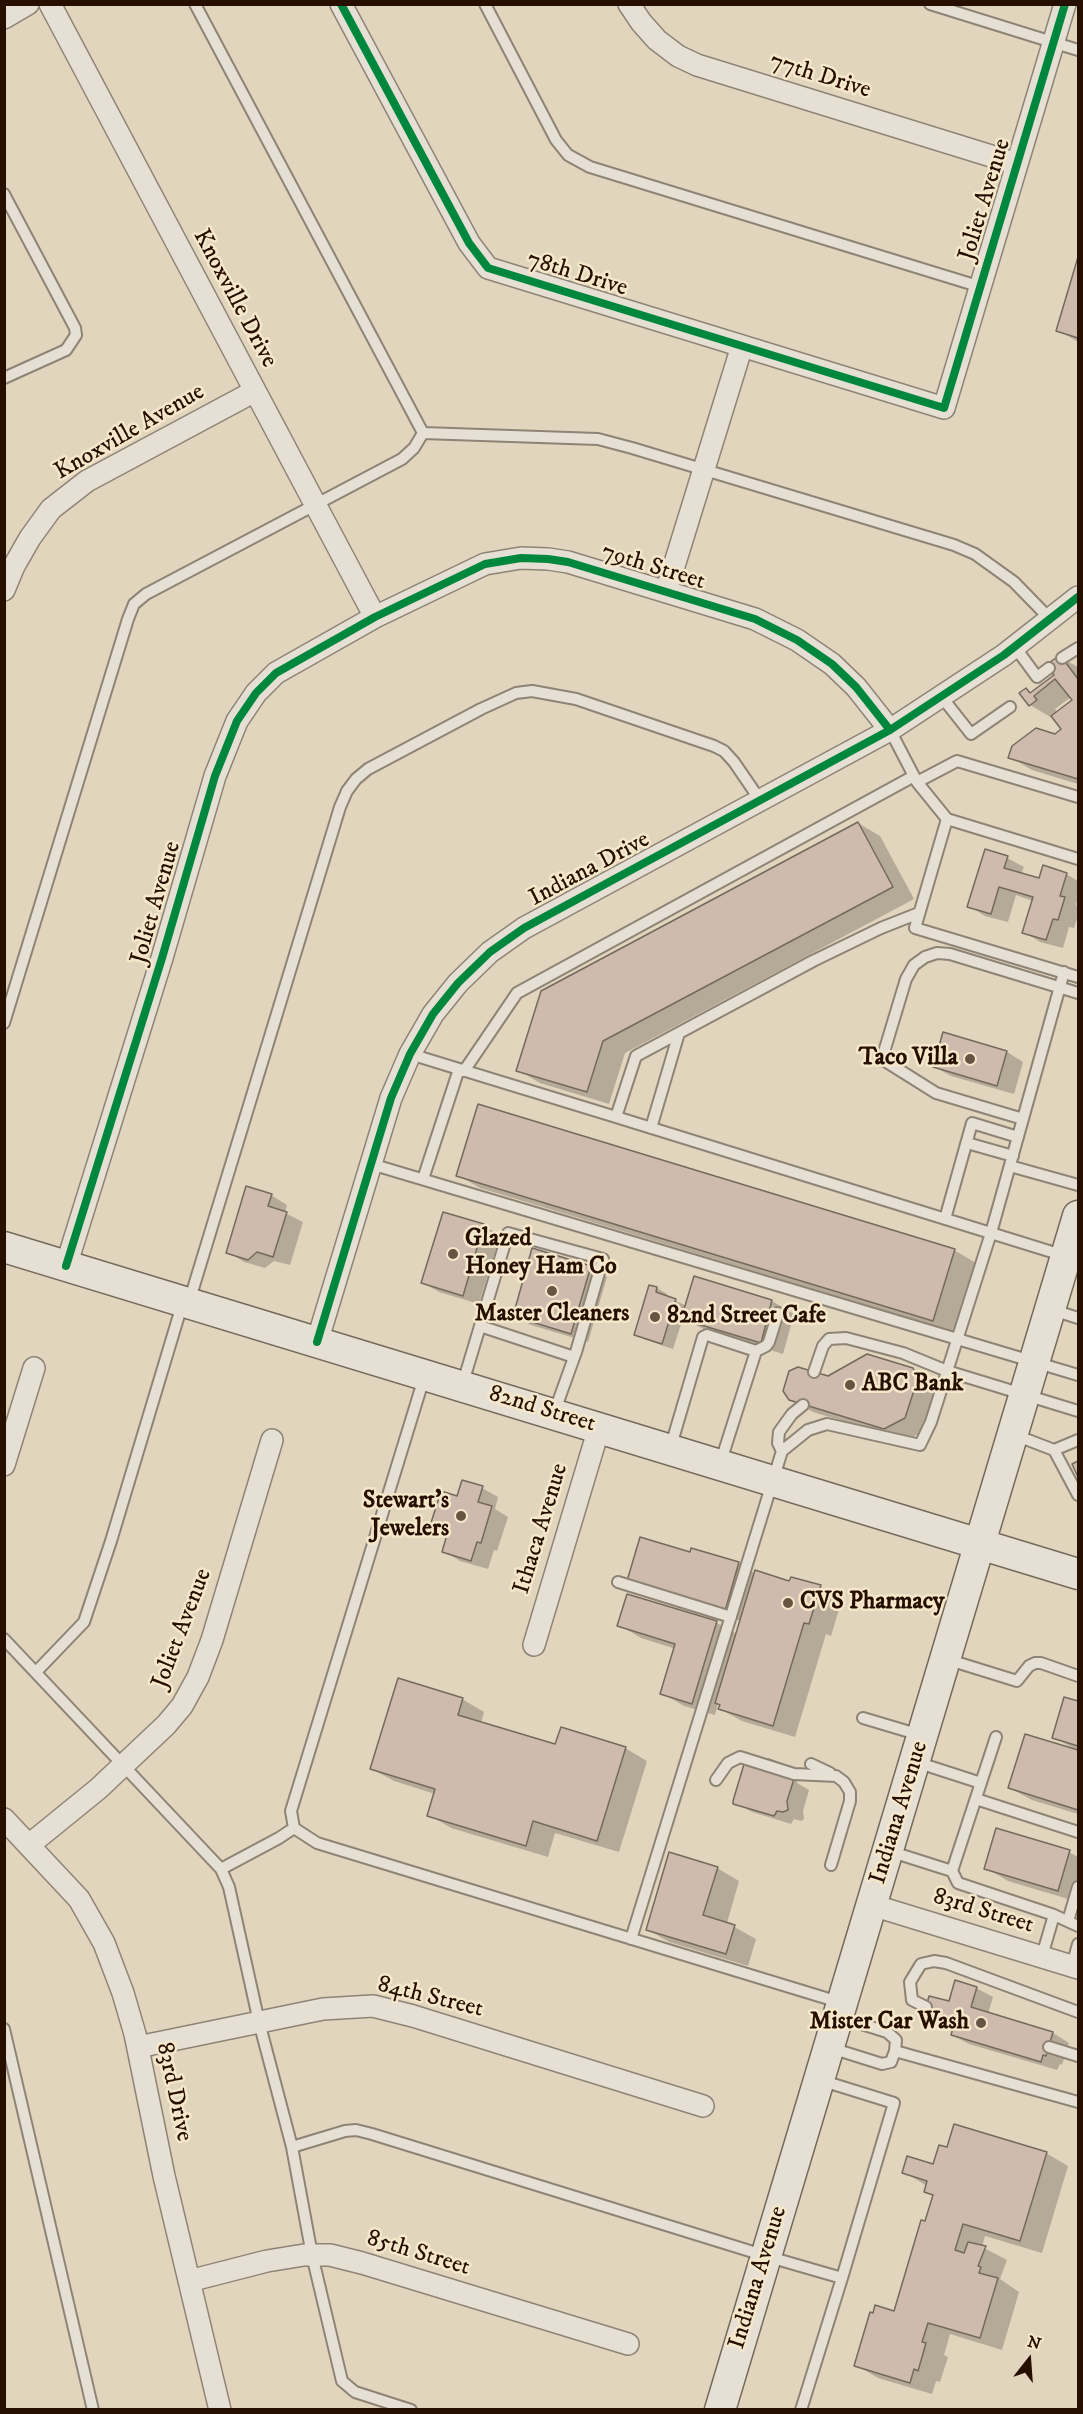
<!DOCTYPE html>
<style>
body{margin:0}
#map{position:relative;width:1083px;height:2414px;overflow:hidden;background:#e1d5bd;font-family:"IM FELL DW Pica",serif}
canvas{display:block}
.frame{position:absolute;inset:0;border:6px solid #270f00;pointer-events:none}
.north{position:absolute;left:999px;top:2330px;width:60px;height:60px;-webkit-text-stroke:4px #f5e7ca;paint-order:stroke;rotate:17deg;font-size:16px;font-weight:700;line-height:24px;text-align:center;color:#270f00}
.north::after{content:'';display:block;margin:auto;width:21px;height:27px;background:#270f00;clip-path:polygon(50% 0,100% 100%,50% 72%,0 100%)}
</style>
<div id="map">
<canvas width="1083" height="2414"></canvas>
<div class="frame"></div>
<div class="north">N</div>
</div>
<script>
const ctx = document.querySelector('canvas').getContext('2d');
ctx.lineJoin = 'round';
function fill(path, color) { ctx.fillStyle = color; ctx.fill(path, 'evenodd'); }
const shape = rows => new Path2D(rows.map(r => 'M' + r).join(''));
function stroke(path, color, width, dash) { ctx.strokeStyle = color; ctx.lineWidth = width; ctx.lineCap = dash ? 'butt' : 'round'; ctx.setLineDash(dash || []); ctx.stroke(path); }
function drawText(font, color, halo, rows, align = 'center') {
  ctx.font = font + ' "IM FELL DW Pica",serif'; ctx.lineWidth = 5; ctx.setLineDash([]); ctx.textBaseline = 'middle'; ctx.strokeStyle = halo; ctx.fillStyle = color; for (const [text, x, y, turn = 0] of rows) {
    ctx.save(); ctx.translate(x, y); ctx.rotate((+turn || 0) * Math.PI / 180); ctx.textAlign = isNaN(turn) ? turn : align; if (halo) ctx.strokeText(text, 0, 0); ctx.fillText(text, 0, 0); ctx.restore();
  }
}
const shadow = shape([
 [1078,262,1078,342,1058,330],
 [1060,657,1078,667,1078,784,1032,770,1010,757,1055,735,1063,729,1052,718,1030,705,1026,690,1032,693,1056,675],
 [1071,697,1074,701,1058,713,1055,709],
 [858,823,880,836,914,899,625,1053,609,1104,540,1083,518,1070],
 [1007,858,1024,867,1021,874,1040,880,1066,874,1078,881,1078,896,1076,905,1078,907,1078,915,1074,928,1069,927,1063,948,1040,942,1024,932,1033,901,1016,895,1008,922,985,916,969,906],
 [944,1034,1007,1052,1023,1062,1014,1094,951,1076,935,1067],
 [458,1175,954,1250,976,1263,955,1332,480,1188],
 [271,1195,287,1205,285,1213,303,1222,290,1265,274,1261,265,1268,244,1262,228,1252],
 [444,1214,484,1226,500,1235,479,1304,439,1292,423,1283],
 [590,1267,607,1277,588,1342,531,1325,514,1316],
 [657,1288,667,1294,667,1297,687,1306,772,1301,794,1314,783,1354,705,1330,683,1318,673,1349,646,1340,635,1334],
 [912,1369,935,1382,939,1391,927,1430,907,1440,813,1412,790,1399,828,1377],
 [482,1488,498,1497,495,1509,508,1517,497,1551,494,1550,488,1569,460,1561,443,1551,448,1535,432,1525],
 [692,1550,739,1564,756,1574,790,1583,820,1587,842,1599,831,1636,826,1634,795,1737,742,1721,720,1709,721,1705,718,1703,715,1715,684,1706,662,1693,676,1649,641,1638,619,1625,628,1595,717,1623,737,1634,741,1621,651,1593,691,1554],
 [462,1699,484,1712,481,1723,556,1746,625,1748,647,1761,619,1852,555,1833,548,1857,451,1828,429,1815,435,1794,394,1781,372,1769],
 [1065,1699,1078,1703,1078,1814,1032,1800,1010,1788,1075,1749,1053,1737],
 [747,1762,799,1775,797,1783,809,1790,803,1811,804,1819,801,1821,794,1819,791,1824,752,1812,735,1803],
 [1069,1852,1078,1857,1078,1902,1008,1881,986,1868],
 [717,1868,739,1881,727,1923,756,1939,748,1966,669,1942,647,1929],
 [976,1988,993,1997,988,2014,1053,2033,1069,2043,1062,2065,1060,2064,1057,2070,969,2044,952,2035,953,2031,941,2027,925,2018],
 [1046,2153,1068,2166,1042,2253,985,2236,982,2247,1007,2260,1000,2279,1019,2292,1002,2350,950,2334,944,2355,948,2357,940,2382,936,2381,932,2394,878,2378,856,2365,895,2313,934,2196,926,2191,927,2186,904,2172,934,2166]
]);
const building = shape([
 [1078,257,1078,338,1056,331,1078,257],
 [1060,655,1078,679,1078,779,1008,758,1012,746,1036,728,1055,734,1061,729,1051,716,1072,700,1055,679,1034,696,1037,700,1029,706,1019,693,1026,688,1030,693,1054,675,1046,665,1060,655],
 [858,822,893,887,603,1041,587,1092,516,1071,541,991,858,822],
 [985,849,1008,856,1004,868,1039,878,1043,865,1067,873,1060,896,1065,897,1058,920,1053,919,1046,940,1022,933,1033,897,999,887,991,914,967,907,985,849],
 [943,1032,1007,1051,997,1086,933,1067,943,1032],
 [478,1104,955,1249,933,1321,456,1176,478,1104],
 [246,1186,272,1194,268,1206,287,1212,273,1257,257,1252,248,1260,226,1253,246,1186],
 [443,1212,484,1224,463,1296,421,1283,443,1212],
 [532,1248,591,1266,571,1334,513,1316,532,1248],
 [694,1276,772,1300,761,1343,681,1319,694,1276],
 [649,1285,657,1287,656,1292,676,1299,662,1344,634,1335,649,1285],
 [867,1354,913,1368,918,1378,905,1418,884,1429,789,1400,783,1391,789,1371,798,1367,828,1376,867,1354],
 [1078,1461,1078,1477,1072,1464,1078,1461],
 [462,1480,483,1486,478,1502,492,1506,481,1543,477,1542,471,1561,442,1552,448,1531,430,1526,441,1491,457,1496,462,1480],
 [640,1537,690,1552,691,1548,739,1562,725,1611,627,1581,640,1537],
 [755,1570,789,1581,791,1577,821,1585,809,1624,804,1623,773,1726,718,1709,720,1705,715,1703,755,1570],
 [627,1594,717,1621,692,1704,660,1694,675,1644,617,1626,627,1594],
 [398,1678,463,1698,458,1715,555,1744,561,1727,626,1747,597,1841,533,1821,526,1846,427,1816,435,1789,370,1769,398,1678],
 [1064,1697,1078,1701,1078,1746,1052,1738,1064,1697],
 [1025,1734,1078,1750,1078,1810,1008,1788,1025,1734],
 [768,1759,785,1765,794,1779,787,1801,788,1810,783,1812,777,1811,774,1816,733,1804,733,1801,744,1764,764,1766,763,1770,767,1771,770,1762,768,1759],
 [996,1828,1070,1850,1058,1891,984,1869,996,1828],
 [669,1852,718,1867,703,1915,735,1925,726,1954,646,1930,669,1852],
 [955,1980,977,1987,971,2007,1053,2032,1046,2056,1043,2055,1041,2062,951,2035,953,2028,923,2019,929,1996,949,2001,955,1980],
 [954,2124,1047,2152,1020,2241,963,2224,955,2250,964,2253,968,2242,986,2246,978,2266,981,2267,979,2273,998,2278,980,2338,928,2323,922,2342,926,2343,918,2371,914,2369,910,2383,854,2366,870,2312,873,2313,875,2305,894,2311,921,2220,925,2221,933,2195,924,2192,927,2181,902,2173,907,2156,933,2164,939,2145,947,2147,954,2124]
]);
const service = shape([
 [485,4,556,140,568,155,590,167,981,287],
 [930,4,1078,50],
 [4,194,75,328,76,335,66,350,4,378],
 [423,433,598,439,632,448,954,545,975,554,1014,582,1050,619],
 [1015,647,1037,677,1049,668],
 [1062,658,1078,648],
 [941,696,971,734,1010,707],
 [890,730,917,782,947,819,1078,859],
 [917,782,957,761,1078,797],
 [947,819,915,928,1078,977],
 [919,913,881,928,813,961,636,1056,616,1117,1065,1256],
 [4,1023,128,619,134,604,146,594,402,459,414,448,423,433,195,4],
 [410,1054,616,1117],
 [464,1071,517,993,914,776],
 [1023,1119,936,1093,885,1061,884,1052,906,979,914,965,925,957,937,953,950,954,1078,993],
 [651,1128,679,1033],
 [967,1143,1013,1156],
 [371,1164,1078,1375],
 [1010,1166,1078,1185],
 [423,1179,459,1069],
 [945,1219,972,1123,1018,1137],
 [189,1302,340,807,347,791,356,779,368,769,481,709,516,693,532,691,576,699,714,746,724,751,734,762,760,800],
 [1053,1310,1078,1318],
 [480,1326,574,1357],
 [814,1372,823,1346,829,1339,846,1338,903,1353,947,1371,1078,1411],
 [424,1378,291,1811,294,1828,317,1843,842,2003],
 [462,1386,508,1233,603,1259,576,1352,554,1413],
 [1015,1435,1054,1450,1078,1495],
 [670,1449,703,1337,707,1335,756,1351],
 [1054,1450,1078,1440],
 [782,1451,778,1443,779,1432,792,1414,803,1405],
 [720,1464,756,1351,766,1346,769,1342,778,1313],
 [618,1582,731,1617],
 [4,1639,221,1869,229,1887,259,2022,292,2147,312,2255,342,2381,355,2392,411,2410],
 [946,1659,1017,1681,1029,1666,1035,1663,1041,1663,1078,1676],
 [36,1672,84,1622,111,1541,182,1305],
 [863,1718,920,1735],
 [916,1762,981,1783],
 [811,1764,830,1773],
 [716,1780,728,1763,740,1757,794,1774,836,1776,844,1782,850,1792,850,1801,831,1865],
 [976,1799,1078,1832],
 [889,1851,952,1871,996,1737],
 [221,1869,279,1838,294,1828],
 [952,1871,958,1883,1054,1915,1078,1926],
 [1068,1921,1078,1887],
 [631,1939,782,1451,808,1430,827,1424,920,1445,931,1422,991,1233,1064,972],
 [1042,1956,1054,1915],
 [1072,1966,1078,1944],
 [926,2007,912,2000,910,1982,921,1964,934,1961,946,1963,1078,2012],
 [839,2017,887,2032,896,2040,895,2051,1078,2102],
 [4,2029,93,2410],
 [1049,2047,1078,2056],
 [831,2048,882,2064,891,2062,895,2051],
 [292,2147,345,2131,356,2130,372,2134,766,2256,842,2278,894,2103,820,2080],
 [801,2410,842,2278]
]);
const minor = shape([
 [50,4,375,617],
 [341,4,469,243,488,268,944,408,1065,4],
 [629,4,641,22,657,40,678,56,697,65,1017,164],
 [4,18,28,4],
 [4,590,14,566,30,538,51,509,87,481,255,391],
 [666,592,742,346],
 [66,1266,162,958,215,776,237,721,256,693,276,673,375,617,485,564,521,558,548,559,568,562,755,619,797,640,832,664,856,687,890,730],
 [317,1342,391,1098,410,1054,433,1014,458,983,490,952,524,928,890,730,1004,655,1078,597],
 [4,1465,34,1368],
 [534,1645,599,1428],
 [4,1819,79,1899,104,1943,123,1993,135,2034,164,2176,220,2410],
 [29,1845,98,1789,166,1725,182,1706,198,1677,212,1640,272,1440],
 [872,1905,1078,1968],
 [138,2047,323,2009,373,2006,413,2016,703,2106],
 [189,2281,267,2261,304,2255,330,2255,362,2263,628,2344]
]);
const secondary = shape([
 [4,1247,1078,1574],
 [720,2410,1078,1216]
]);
const cycleway = shape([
 [341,4,469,243,488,268,944,408,1065,4],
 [66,1266,162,958,215,776,237,721,256,693,276,673,375,617,485,564,521,558,548,559,568,562,755,619,797,640,832,664,856,687,890,730],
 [317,1342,391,1098,410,1054,433,1014,458,983,490,952,524,928,890,730,1004,655,1078,597]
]);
const markers = [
 [970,1059,6,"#685442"],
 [453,1254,6,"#685442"],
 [552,1291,6,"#685442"],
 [655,1317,6,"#685442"],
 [850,1385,6,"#685442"],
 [461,1516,6,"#685442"],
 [788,1603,6,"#685442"],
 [981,2023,6,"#685442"]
];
const streetNames = [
 ["77th Drive",820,77,17],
 ["Joliet Avenue",986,200,-73],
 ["78th Drive",577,275,17],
 ["Knoxville Drive",234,299,62],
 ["Knoxville Avenue",130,433,-30],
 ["79th Street",653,568,17],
 ["Indiana Drive",590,870,-28],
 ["Joliet Avenue",157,903,-74],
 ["82nd Street",542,1410,17],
 ["Ithaca Avenue",542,1529,-73],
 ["Joliet Avenue",183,1629,-69],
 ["Indiana Avenue",900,1813,-73],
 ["83rd Street",983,1912,17],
 ["84th Street",430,1998,14],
 ["83rd Drive",173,2092,78],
 ["85th Street",418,2254,17],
 ["Indiana Avenue",759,2278,-73]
];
const poiNames = [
 ["Taco Villa",958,1059,"right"],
 ["Glazed",465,1240],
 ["Honey Ham Co",465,1268],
 ["Master Cleaners",552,1315,"center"],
 ["82nd Street Cafe",667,1317],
 ["ABC Bank",862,1385],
 ["Stewart's",449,1502,"right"],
 ["Jewelers",449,1530,"right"],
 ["CVS Pharmacy",800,1603],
 ["Mister Car Wash",969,2023,"right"]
];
fill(shadow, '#0003');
fill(building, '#cebbae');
stroke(building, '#746a5c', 1.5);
stroke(service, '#8e8476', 14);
stroke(minor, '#8e8476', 24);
stroke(secondary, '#746a5c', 33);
stroke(service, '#e6e0d4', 10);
stroke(minor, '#e6e0d4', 21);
stroke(secondary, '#e6e0d4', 30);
stroke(cycleway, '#00873e', 8);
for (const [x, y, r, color] of markers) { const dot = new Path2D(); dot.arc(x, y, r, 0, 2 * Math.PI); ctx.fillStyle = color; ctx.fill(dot); stroke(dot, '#f5e7ca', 2); }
drawText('24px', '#270f00', '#f5e7ca', streetNames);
drawText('bold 24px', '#270f00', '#f5e7ca', poiNames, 'left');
</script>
